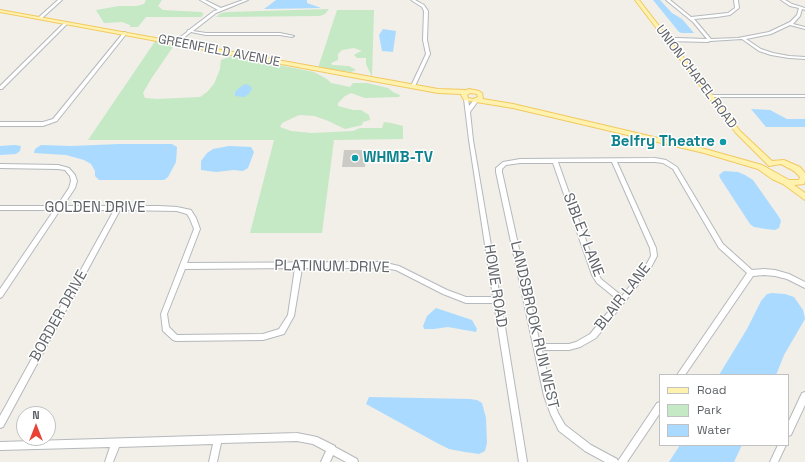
<!DOCTYPE html>
<style>
body{margin:0}
#map{position:relative;width:805px;height:462px;overflow:hidden;background:#f1efe8;font-family:"Space Grotesk",sans-serif}
canvas{display:block}
.legend{position:absolute;left:659px;top:374px;width:130px;height:72px;box-sizing:border-box;background:#fff;border:1px solid #bfc1c3;margin:0;padding:5px 7px;list-style:none;font-size:12px;color:#5f6368}
.legend li{display:flex;align-items:center;gap:8px;height:20px}
.legend b{width:20px;border:1px solid #bfc1c3}
.north{position:absolute;left:16px;top:406px;width:40px;height:40px;box-sizing:border-box;background:#fff;border:1px solid #bfc1c3;border-radius:50%;rotate:0deg;font-size:11px;font-weight:700;line-height:16px;text-align:center;color:#5f6368}
.north::after{content:'';display:block;margin:auto;width:14px;height:18px;background:#ea4335;clip-path:polygon(50% 0,100% 100%,50% 72%,0 100%)}
</style>
<div id="map">
<canvas width="805" height="462"></canvas>
<ul class="legend">
<li><b style="height:5px;background:#fff2af"></b>Road</li>
<li><b style="height:11px;background:#c5e8c5"></b>Park</li>
<li><b style="height:11px;background:#aadaff"></b>Water</li>
</ul>
<div class="north">N</div>
</div>
<script>
const ctx = document.querySelector('canvas').getContext('2d');
ctx.lineJoin = 'round';
function fill(path, color) { ctx.fillStyle = color; ctx.fill(path, 'evenodd'); }
const shape = rows => new Path2D(rows.map(r => 'M' + r).join(''));
function stroke(path, color, width, dash) { ctx.strokeStyle = color; ctx.lineWidth = width; ctx.lineCap = dash ? 'butt' : 'round'; ctx.setLineDash(dash || []); ctx.stroke(path); }
function drawText(font, color, halo, rows, align = 'center') {
  ctx.font = font + ' "Space Grotesk",sans-serif'; ctx.lineWidth = 3; ctx.setLineDash([]); ctx.textBaseline = 'middle'; ctx.strokeStyle = halo; ctx.fillStyle = color; for (const [text, x, y, turn = 0] of rows) {
    ctx.save(); ctx.translate(x, y); ctx.rotate((+turn || 0) * Math.PI / 180); ctx.textAlign = isNaN(turn) ? turn : align; if (halo) ctx.strokeText(text, 0, 0); ctx.fillText(text, 0, 0); ctx.restore();
  }
}
const green = shape([
 [146,0,162,0,158,6,163,10,201,12,203,13,203,15,201,17,146,17,138,27,130,27,130,25,122,22,104,23,96,10,119,6,137,6,144,4],
 [329,9,325,14,320,16,216,17,221,13,228,12],
 [337,10,374,10,372,77,366,64,366,58,357,58,354,55,357,53,362,51,354,48,342,50,338,54,338,60,331,63,332,65,349,66,356,70,351,72,318,68],
 [156,40,175,44,151,79,143,93,145,98,157,99,200,97,207,92,214,84,220,69,221,60,232,56,314,72,327,79,331,83,350,87,353,83,367,83,388,88,393,92,400,95,399,97,365,98,351,93,345,96,338,103,338,106,353,110,361,110,369,115,370,120,363,122,362,125,345,129,326,120,314,116,299,115,282,123,280,127,291,131,312,133,353,131,360,128,382,128,384,122,391,123,403,126,403,139,334,140,322,233,250,233,274,140,88,140]
]);
const water = shape([
 [276,0,307,0,307,3,321,8,264,9],
 [653,0,660,0,672,13,682,19,694,33,682,33,679,32],
 [383,29,396,31,393,52,382,51,379,35],
 [245,84,249,85,252,88,249,94,244,97,235,96,235,92,239,88],
 [751,109,770,110,787,119,805,119,805,127,766,127],
 [119,144,172,144,177,147,176,162,168,177,164,180,99,180,95,176,95,171,91,164,84,160,66,155,34,153,35,149,41,145,71,146],
 [0,146,15,145,21,146,20,151,16,154,0,155],
 [229,146,251,147,254,152,248,168,243,171,234,170,216,172,201,170,201,161,207,153,213,149],
 [724,171,738,172,745,175,753,180,779,217,781,221,779,228,775,230,766,229,754,227,750,224,720,178,719,175],
 [772,293,785,294,794,297,803,310,805,319,784,355,776,375,719,375,747,329,761,301,767,294],
 [436,308,472,320,477,329,476,332,448,327,434,329,424,329,423,326,427,316],
 [369,397,470,399,477,400,482,403,486,418,487,443,485,451,479,454,465,452,449,449,437,443,366,404],
 [680,445,742,445,734,462,669,462]
]);
const building = shape([
 [344,150,366,150,365,167,342,167]
]);
const minor = shape([
 [58,0,62,0,41,19,39,19,39,17,58,0],
 [200,0,205,0,221,8,243,0,248,0,216,13,193,31,206,33,280,33,294,36,292,37,280,35,206,35,191,32,176,44,174,44,174,42,187,32,188,30,189,30,214,11,218,10,200,0],
 [411,0,415,0,424,5,428,11,427,40,430,54,415,86,413,87,411,86,426,54,423,40,424,11,422,7,411,0],
 [666,0,670,0,691,17,728,13,735,8,734,0,738,0,739,8,730,15,717,17,694,19,711,39,738,38,769,32,790,22,797,15,799,8,790,6,781,0,785,0,792,4,805,8,805,10,802,9,800,16,793,24,805,27,805,29,790,25,771,34,746,39,761,49,773,53,789,56,805,57,805,59,789,58,771,55,759,51,742,39,710,41,708,42,667,41,667,39,676,38,707,39,693,22,666,0],
 [65,22,68,23,2,89,0,89,0,86,65,22],
 [124,32,127,33,57,121,43,126,0,126,0,122,43,122,53,119,124,32],
 [709,95,805,95,805,97,711,97,709,96,709,95],
 [464,98,468,98,468,99,469,106,474,100,478,100,478,101,470,112,473,140,500,298,501,300,501,302,527,462,519,462,494,303,466,303,443,294,396,270,382,268,302,268,294,316,284,334,263,340,176,341,173,340,163,331,161,314,194,229,190,219,187,214,177,211,120,210,3,427,0,428,0,416,114,210,60,210,2,297,0,298,0,289,54,210,0,210,0,206,57,206,69,188,71,181,70,176,65,170,58,169,0,168,0,164,58,165,69,168,75,175,77,181,75,188,63,206,159,206,177,207,191,210,196,218,200,229,187,263,382,262,399,266,447,290,466,297,493,297,469,140,464,99,464,98],
 [295,268,288,315,279,329,263,334,177,335,169,327,167,314,185,269,295,268],
 [655,158,666,160,677,167,723,244,752,270,764,269,775,270,789,274,805,282,805,288,787,279,775,276,764,275,753,276,685,375,677,375,747,273,719,248,673,169,663,163,655,162,617,162,656,248,657,256,649,271,596,338,580,347,569,350,542,350,552,396,558,413,565,425,591,445,617,459,618,461,657,403,660,402,660,413,627,462,605,462,585,451,559,431,551,415,544,396,496,172,496,168,503,162,520,159,655,158],
 [558,162,612,162,650,248,651,256,645,267,622,296,601,279,598,274,558,162],
 [520,163,553,163,592,275,597,283,618,300,590,334,576,342,569,344,540,344,502,172,502,169,506,165,520,163],
 [805,392,805,405,791,435,788,436,788,423,802,393,805,392],
 [297,433,317,437,335,446,335,447,357,459,358,462,346,462,333,455,330,462,321,462,326,451,313,444,297,441,221,443,217,462,209,462,213,444,119,447,113,462,105,462,110,447,0,450,0,442,297,433],
 [778,445,786,445,778,462,770,462,778,445]
]);
const major = shape([
 [635,0,639,0,740,131,772,161,784,160,800,167,805,173,805,181,804,184,794,185,805,193,805,200,783,184,772,179,758,169,704,153,513,108,464,100,461,95,462,94,438,93,0,12,0,10,438,89,466,90,469,89,479,91,482,93,483,99,513,104,705,149,762,165,789,180,799,180,800,177,794,171,781,164,769,166,736,133,635,0],
 [470,93,477,94,478,97,473,99,468,98,467,95,470,93]
]);
const markers = [
 [723,142,4,"#0f9aa8"],
 [355,158,4,"#0f9aa8"]
];
const farStreetnames = [
 ["GREENFIELD AVENUE",219,51,11],
 ["UNION CHAPEL ROAD",696,77,53]
];
const cultureNames = [
 ["Belfry Theatre",715,142],
 ["WHMB-TV",363,158,"left"]
];
const streetNames = [
 ["GOLDEN DRIVE",95,208],
 ["SIBLEY LANE",583,235,69],
 ["PLATINUM DRIVE",332,267,1],
 ["HOWE ROAD",495,286,81],
 ["BLAIR LANE",623,297,-52],
 ["BORDER DRIVE",59,316,-61],
 ["LANDSBROOK RUN WEST",534,325,77]
];
fill(green, '#c5e8c5');
fill(water, '#aadaff');
fill(building, '#cccac5');
stroke(minor, '#b5b8bc', 2);
stroke(major, '#f2c960', 2);
fill(minor, '#fff');
fill(major, '#fff2af');
for (const [x, y, r, color] of markers) { const dot = new Path2D(); dot.arc(x, y, r, 0, 2 * Math.PI); ctx.fillStyle = color; ctx.fill(dot); stroke(dot, '#fff', 1.5); }
drawText('13px', '#5f6368', '#fff', farStreetnames);
drawText('bold 15px', '#0d838f', '#fff', cultureNames, 'right');
drawText('15px', '#5f6368', '#fff', streetNames);
</script>
